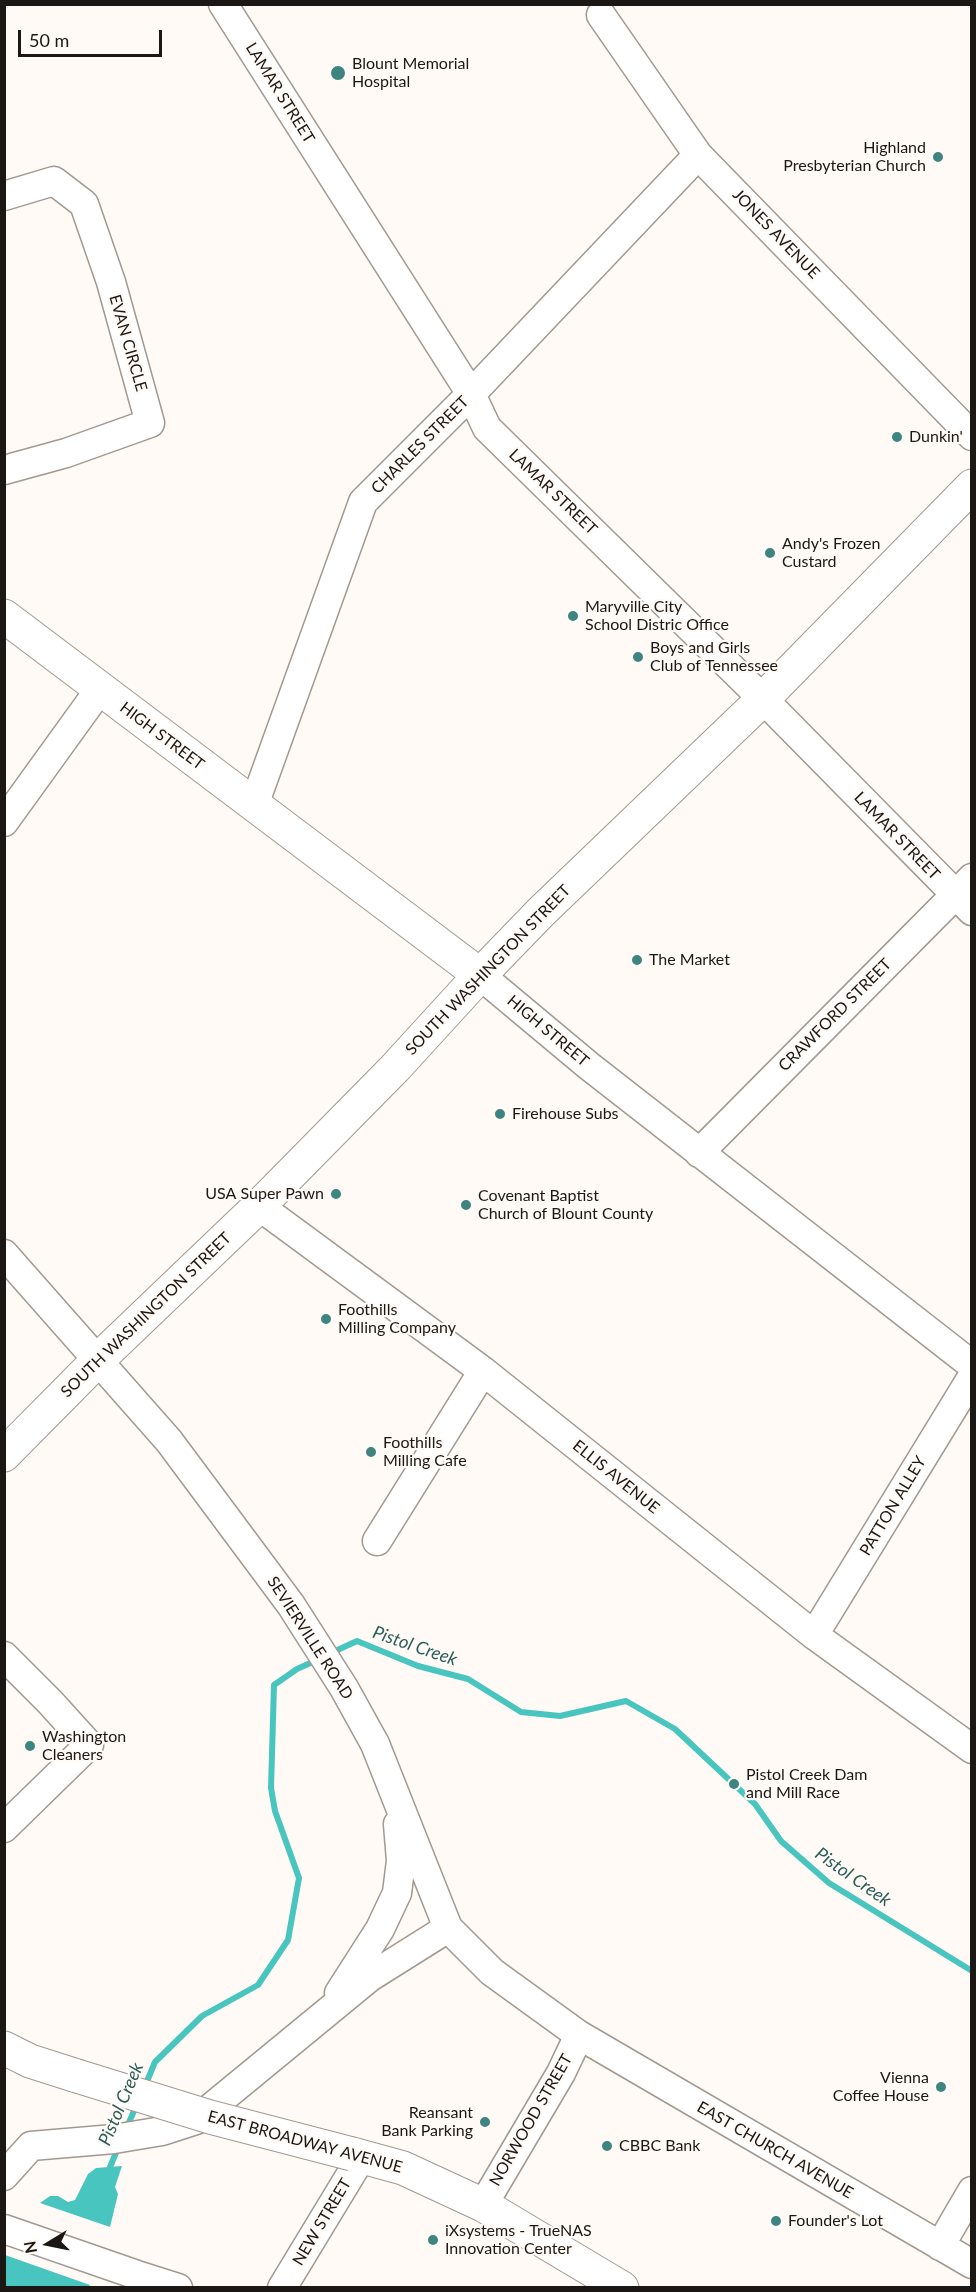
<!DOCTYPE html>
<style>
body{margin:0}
#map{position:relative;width:976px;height:2292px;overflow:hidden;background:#fffaf6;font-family:Lato,sans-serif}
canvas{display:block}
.frame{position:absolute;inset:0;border:6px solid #1b1714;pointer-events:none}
.north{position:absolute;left:18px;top:2214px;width:60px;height:60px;-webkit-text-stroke:4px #fffaf6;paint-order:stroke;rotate:260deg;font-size:16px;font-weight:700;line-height:24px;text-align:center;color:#1b1714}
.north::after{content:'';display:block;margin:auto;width:21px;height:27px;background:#1b1714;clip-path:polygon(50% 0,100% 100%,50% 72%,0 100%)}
.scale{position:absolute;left:18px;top:30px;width:144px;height:27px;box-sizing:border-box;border:3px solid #1b1714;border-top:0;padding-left:8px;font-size:18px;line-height:21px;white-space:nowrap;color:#1b1714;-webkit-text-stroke:4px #fffaf6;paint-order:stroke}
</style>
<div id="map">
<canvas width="976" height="2292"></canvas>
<div class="frame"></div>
<div class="north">N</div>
<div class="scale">50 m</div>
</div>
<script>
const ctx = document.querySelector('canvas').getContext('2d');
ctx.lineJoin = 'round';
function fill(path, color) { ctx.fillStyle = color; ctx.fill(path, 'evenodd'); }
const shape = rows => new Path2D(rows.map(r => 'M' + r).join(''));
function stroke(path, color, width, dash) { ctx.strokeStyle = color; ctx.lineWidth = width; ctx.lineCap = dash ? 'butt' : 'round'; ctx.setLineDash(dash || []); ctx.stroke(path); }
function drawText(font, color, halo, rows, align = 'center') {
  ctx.font = font + ' Lato,sans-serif'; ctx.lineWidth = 4.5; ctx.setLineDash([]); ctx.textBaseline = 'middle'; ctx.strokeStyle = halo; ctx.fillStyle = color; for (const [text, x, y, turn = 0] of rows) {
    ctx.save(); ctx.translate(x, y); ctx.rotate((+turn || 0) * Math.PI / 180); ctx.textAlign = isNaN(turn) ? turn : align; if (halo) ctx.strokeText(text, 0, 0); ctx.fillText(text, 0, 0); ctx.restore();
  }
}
const water = shape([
 [122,2166,115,2187,118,2194,110,2227,40,2203,50,2196,58,2196,68,2202,75,2200,88,2174,96,2168],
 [5,2255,90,2285,88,2288,5,2287]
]);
const stream = shape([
 [331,1653,357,1641,418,1666,468,1679,521,1712,560,1716,626,1701,675,1729,755,1804,781,1841,829,1883,972,1971],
 [145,2086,155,2062,202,2016,258,1985,288,1940,299,1878,275,1811,271,1788,274,1685,297,1669,317,1660],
 [127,2127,137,2104],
 [110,2167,118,2148]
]);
const minor = shape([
 [223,4,471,394,487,428,763,699,972,911],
 [601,15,698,155,972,436],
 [4,196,54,181,84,204,111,282,150,423,66,453,4,470],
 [254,805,363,502,471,394,698,155],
 [4,822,100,689],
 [480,975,589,1066,972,1365],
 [699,1153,972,878],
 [259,1206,483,1371,814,1635,972,1749],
 [4,1254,169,1441,291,1605,344,1688,375,1744,448,1928,492,1972,579,2035,972,2264],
 [377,1541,483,1371],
 [814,1635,972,1377],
 [4,1656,50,1702,89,1745,4,1828],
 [339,1993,380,1929,397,1893,401,1861,398,1824],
 [4,2176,31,2146,114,2139,162,2131,196,2120,370,1977,448,1928],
 [483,2205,561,2073,579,2035],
 [4,2229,137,2275,178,2288],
 [940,2246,972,2191],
 [282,2288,362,2156]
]);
const major = shape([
 [4,616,480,975],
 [4,1455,99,1359,259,1206,395,1068,480,975,541,912,763,699,972,486],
 [4,2048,30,2061,77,2076],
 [352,2154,403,2168,483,2205,622,2288]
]);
const majorBridge = shape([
 [77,2076,210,2117,352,2154]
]);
const markers = [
 [338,73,8,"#3e8581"],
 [938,157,6,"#3e8581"],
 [897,437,6,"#3e8581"],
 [770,553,6,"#3e8581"],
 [573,616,6,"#3e8581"],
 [638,657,6,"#3e8581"],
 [637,960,6,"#3e8581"],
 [500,1114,6,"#3e8581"],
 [336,1194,6,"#3e8581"],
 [466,1205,6,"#3e8581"],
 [326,1319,6,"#3e8581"],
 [371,1452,6,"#3e8581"],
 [30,1746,6,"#3e8581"],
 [734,1784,6,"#3e8581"],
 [941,2087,6,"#3e8581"],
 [485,2122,6,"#3e8581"],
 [607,2146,6,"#3e8581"],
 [776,2221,6,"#3e8581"],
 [433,2240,6,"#3e8581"]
];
const poiNames = [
 ["Blount Memorial",352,64],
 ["Hospital",352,82],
 ["Highland",926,148,"right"],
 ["Presbyterian Church",926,166,"right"],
 ["Dunkin'",909,437],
 ["Andy's Frozen",782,544],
 ["Custard",782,562],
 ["Maryville City",585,607],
 ["School Distric Office",585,625],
 ["Boys and Girls",650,648],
 ["Club of Tennessee",650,666],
 ["The Market",649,960],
 ["Firehouse Subs",512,1114],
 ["USA Super Pawn",324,1194,"right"],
 ["Covenant Baptist",478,1196],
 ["Church of Blount County",478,1214],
 ["Foothills",338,1310],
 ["Milling Company",338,1328],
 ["Foothills",383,1443],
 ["Milling Cafe",383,1461],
 ["Washington",42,1737],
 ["Cleaners",42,1755],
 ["Pistol Creek Dam",746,1775],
 ["and Mill Race",746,1793],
 ["Vienna",929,2078,"right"],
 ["Coffee House",929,2096,"right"],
 ["Reansant",473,2113,"right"],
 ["Bank Parking",473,2131,"right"],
 ["CBBC Bank",619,2146],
 ["Founder's Lot",788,2221],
 ["iXsystems - TrueNAS",445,2231],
 ["Innovation Center",445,2249]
];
const streetNames = [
 ["LAMAR STREET",280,93,58],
 ["JONES AVENUE",776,234,46],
 ["EVAN CIRCLE",128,343,74],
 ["CHARLES STREET",420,445,-45],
 ["LAMAR STREET",553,492,44],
 ["HIGH STREET",162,736,37],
 ["LAMAR STREET",897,836,46],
 ["SOUTH WASHINGTON STREET",488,970,-46],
 ["CRAWFORD STREET",835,1015,-45],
 ["HIGH STREET",548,1031,40],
 ["SOUTH WASHINGTON STREET",146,1315,-44],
 ["ELLIS AVENUE",616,1477,39],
 ["PATTON ALLEY",893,1506,-59],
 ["SEVIERVILLE ROAD",310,1638,57],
 ["NORWOOD STREET",531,2120,-60],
 ["EAST BROADWAY AVENUE",305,2142,15],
 ["EAST CHURCH AVENUE",775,2150,30],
 ["NEW STREET",322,2222,-59]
];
const waterNames = [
 ["Pistol Creek",415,1646,19],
 ["Pistol Creek",853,1877,35],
 ["Pistol Creek",121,2104,-67]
];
fill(water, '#48c5be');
stroke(stream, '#48c5be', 6);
stroke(minor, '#a39890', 31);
stroke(major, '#a39890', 35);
stroke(minor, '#fff', 28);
stroke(major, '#fff', 33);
stroke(majorBridge, '#a39890', 35, []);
stroke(majorBridge, '#fff', 33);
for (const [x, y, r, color] of markers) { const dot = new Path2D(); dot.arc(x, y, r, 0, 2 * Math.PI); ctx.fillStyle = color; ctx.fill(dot); stroke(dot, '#fffaf6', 2); }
drawText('16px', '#1b1714', '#fffaf6', poiNames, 'left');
drawText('16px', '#1b1714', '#fffaf6', streetNames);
drawText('italic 18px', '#2a5e5b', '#fffaf6', waterNames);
</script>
